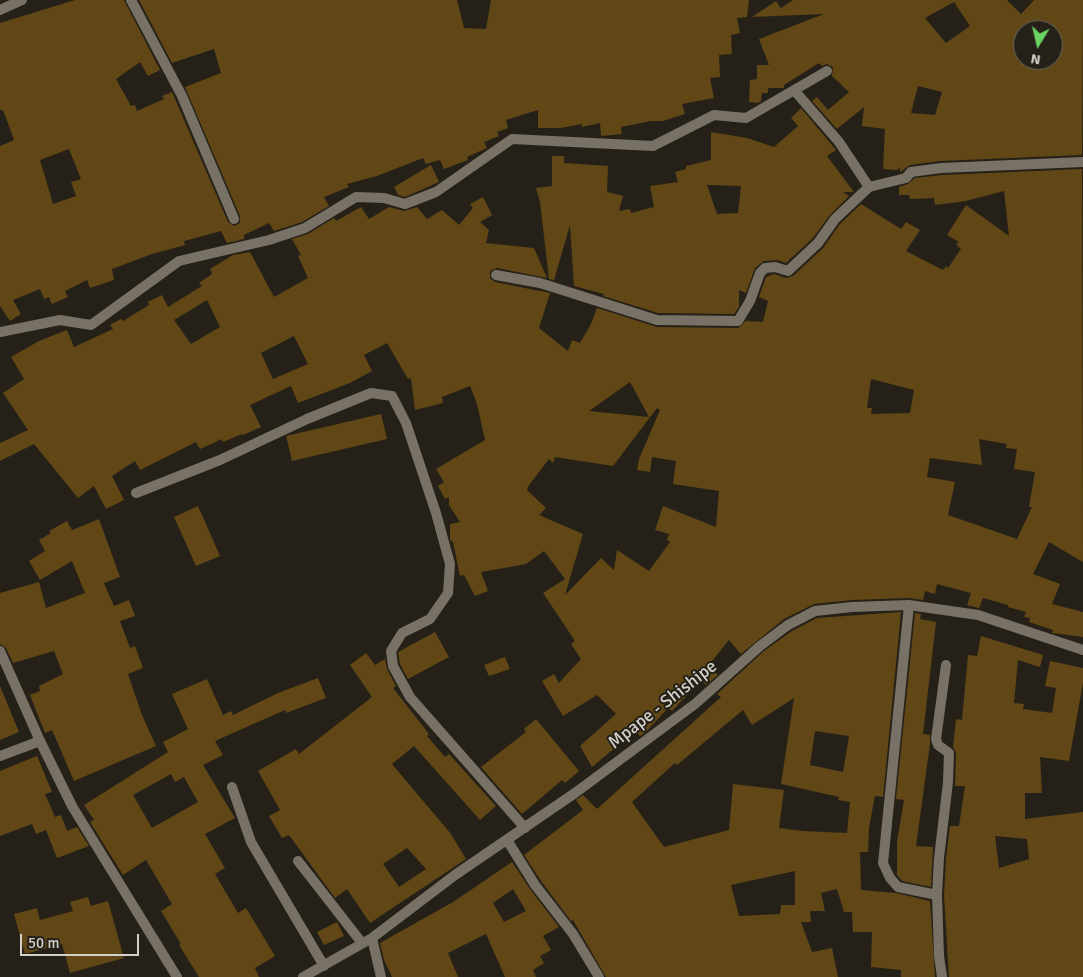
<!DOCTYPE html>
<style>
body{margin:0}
#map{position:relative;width:1083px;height:977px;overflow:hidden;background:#262118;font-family:Signika,sans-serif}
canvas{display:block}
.north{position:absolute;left:1013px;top:20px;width:50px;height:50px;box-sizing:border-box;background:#262118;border:1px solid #6c6760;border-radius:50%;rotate:189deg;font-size:14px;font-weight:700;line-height:20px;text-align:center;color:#d4d1cb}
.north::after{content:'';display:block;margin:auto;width:18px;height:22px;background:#69d464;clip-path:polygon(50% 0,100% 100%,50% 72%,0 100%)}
.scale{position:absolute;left:20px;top:934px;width:119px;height:22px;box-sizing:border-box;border:2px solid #d4d1cb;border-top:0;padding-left:6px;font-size:15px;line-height:18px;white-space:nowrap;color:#d4d1cb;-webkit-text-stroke:4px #262118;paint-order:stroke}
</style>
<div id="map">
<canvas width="1083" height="977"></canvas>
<div class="north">N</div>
<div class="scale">50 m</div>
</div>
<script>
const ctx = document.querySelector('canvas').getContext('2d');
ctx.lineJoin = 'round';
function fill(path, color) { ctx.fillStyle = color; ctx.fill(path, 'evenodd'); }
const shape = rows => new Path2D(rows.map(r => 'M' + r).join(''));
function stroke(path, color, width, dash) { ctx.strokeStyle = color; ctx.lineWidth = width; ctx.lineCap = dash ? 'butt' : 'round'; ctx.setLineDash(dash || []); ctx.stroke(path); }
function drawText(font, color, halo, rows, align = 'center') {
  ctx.font = font + ' Signika,sans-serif'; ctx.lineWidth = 4; ctx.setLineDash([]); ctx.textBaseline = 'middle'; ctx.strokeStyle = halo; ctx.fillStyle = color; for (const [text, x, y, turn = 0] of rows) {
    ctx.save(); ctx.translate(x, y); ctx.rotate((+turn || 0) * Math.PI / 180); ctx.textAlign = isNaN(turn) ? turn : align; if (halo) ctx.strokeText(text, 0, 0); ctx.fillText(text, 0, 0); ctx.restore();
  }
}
const building = shape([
 [75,0,124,0,160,70,148,76,140,62,116,79,131,106,135,105,137,111,164,99,162,96,172,92,228,222,234,226,240,223,240,216,185,87,221,73,214,49,172,63,139,0,457,0,464,28,486,29,491,0,749,0,747,17,737,18,740,33,731,35,732,54,719,55,720,77,710,78,714,98,682,104,685,114,663,121,651,121,621,127,622,134,601,136,600,123,582,127,582,124,561,128,538,128,538,110,506,120,508,128,497,132,499,136,484,142,487,148,467,157,468,160,444,169,440,160,426,164,423,158,377,176,347,184,349,187,324,197,329,206,302,222,274,231,269,223,244,235,244,239,227,243,221,231,184,241,185,245,152,254,112,269,114,280,90,288,87,280,65,291,68,297,52,304,49,297,44,299,40,289,13,300,21,314,10,321,0,306,0,146,14,140,3,110,0,110,0,23],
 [69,149,81,179,71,182,76,196,53,204,40,160],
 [793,0,1007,0,1021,14,1034,0,1083,0,1082,155,940,161,910,165,900,172,900,167,897,170,883,169,885,129,862,126,864,107,837,129,812,101,817,97,828,110,849,92,832,76,833,67,827,64,822,66,819,63,784,85,784,88,768,88,768,93,762,93,761,101,758,103,749,102,750,80,757,79,757,65,769,65,759,39,824,14,752,17,776,1,781,8],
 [954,2,970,26,946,43,925,18],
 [1023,30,1053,30,1053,60,1023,60],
 [918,86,942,92,935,115,911,113],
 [801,108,836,150,827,156,854,192,843,192,849,196,830,215,813,238,786,263,777,260,764,261,755,268,746,293,739,290,739,307,734,314,658,313,603,296,604,294,574,286,570,225,554,280,549,279,540,202,536,188,552,186,552,156,564,156,564,163,608,166,607,192,623,196,619,211,630,209,631,213,654,207,650,186,678,182,675,172,686,169,686,166,711,160,711,132,747,138,774,147,798,126,791,118],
 [707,185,741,186,738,213,717,214],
 [431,165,439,182,405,197,398,195,394,187],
 [1082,169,1083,562,1049,542,1033,574,1060,584,1052,604,1083,612,1083,637,1052,633,1053,630,1029,622,1030,618,1024,617,1026,612,1008,607,1008,605,983,598,979,608,967,605,971,593,937,584,935,594,925,591,923,600,909,598,852,600,814,604,784,619,741,654,729,640,708,666,718,675,706,685,701,680,672,711,668,708,646,732,640,736,635,731,592,767,580,746,616,714,597,695,563,716,542,681,554,674,559,683,581,659,571,644,575,641,543,593,565,579,544,551,526,564,481,572,488,591,475,596,464,575,460,576,453,542,450,540,450,524,460,522,449,505,449,497,445,499,438,486,444,482,436,469,485,440,477,404,470,386,442,397,443,403,415,410,411,378,408,379,387,343,364,355,372,371,350,383,298,403,291,386,250,405,261,427,243,435,242,434,223,442,222,439,200,449,196,442,140,470,135,461,112,476,124,500,106,509,94,486,78,498,34,444,0,461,0,443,28,430,3,393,24,379,11,357,39,341,67,330,74,347,113,329,110,325,121,319,123,321,149,305,148,302,162,295,168,307,202,286,199,283,212,274,210,269,233,255,250,252,274,297,308,278,298,256,301,255,292,239,308,234,334,218,336,221,361,207,369,219,389,207,404,211,417,207,427,219,442,210,459,225,473,208,470,204,483,197,492,215,480,222,489,230,486,243,534,248,547,278,497,268,490,271,490,278,495,282,550,293,539,328,568,351,572,340,580,343,591,324,597,308,657,327,738,328,746,321,763,322,768,301,759,297,766,277,774,274,786,278,793,276,823,248,840,224,861,204,901,229,906,222,920,230,906,251,943,270,946,266,948,268,961,249,956,244,959,242,947,235,966,205,1009,236,1004,191,966,201,935,205,934,198,910,199,909,195,899,195,899,187,908,184,915,178,942,175],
 [207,300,220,327,191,344,174,320],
 [294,336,308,364,273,379,261,353],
 [871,379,914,390,910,413,871,414,872,408,867,408],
 [630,382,649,417,589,411],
 [657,408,660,410,639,459,637,470,650,472,652,457,676,461,673,484,719,491,716,527,663,506,655,530,669,534,667,540,670,542,649,571,617,550,614,570,601,558,565,595,583,534,539,515,546,508,527,490,529,485,549,459,553,463,555,457,613,466],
 [979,439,1007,444,1006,448,1017,449,1014,469,1035,472,1029,507,1032,507,1017,539,948,515,955,482,927,477,930,458,982,465],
 [381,414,387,439,292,461,286,436],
 [198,506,220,556,196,566,174,517],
 [99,519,120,577,104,583,114,606,129,600,135,616,120,621,130,648,135,646,143,668,128,674,142,715,156,746,74,781,52,730,45,733,30,695,40,691,39,686,63,674,54,651,13,663,6,648,0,644,0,593,39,582,46,608,85,593,72,561,40,580,29,561,45,551,39,540,51,533,49,531,67,521,72,530],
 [901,612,883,797,875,796,869,828,868,852,860,852,861,890,896,893,930,901,935,977,901,977,901,970,871,967,872,932,853,932,852,912,844,912,837,889,821,893,825,911,810,911,811,922,801,922,812,952,832,948,838,977,606,977,573,920,571,921,541,881,524,855,583,810,576,800,583,795,597,809,721,697,717,694,764,651,792,631,817,618],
 [794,698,781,784,839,797,838,800,850,802,847,833,802,831,779,828,784,790,733,784,729,830,664,847,632,802,675,763,677,765,743,710,752,725],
 [815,731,849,736,843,772,810,765],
 [795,871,795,905,781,905,780,914,739,916,731,885],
 [915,613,921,614,920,619,936,622,923,734,930,735,930,744,916,846,933,847,931,887,902,881,897,875,897,842,904,800,896,799],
 [435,632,449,657,408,679,400,664,398,652],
 [981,636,1043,655,1040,667,1018,660,1014,703,1024,704,1023,709,1052,713,1056,688,1045,686,1050,661,1083,668,1083,683,1069,761,1040,757,1042,793,1025,793,1025,819,1083,812,1083,977,949,977,944,895,946,859,950,826,959,826,965,786,955,786,956,753,953,747,956,719,962,720,968,655,977,656],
 [995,836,1027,839,1029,859,999,868],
 [366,653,375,665,385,659,387,669,396,686,393,688,429,734,427,736,445,757,449,754,496,806,480,820,414,746,392,764,451,834,466,859,370,923,347,889,335,898,289,835,282,838,269,816,280,810,258,771,296,749,299,754,372,697,350,665],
 [407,848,426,869,399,887,383,864],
 [505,657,510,669,489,676,484,665],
 [318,678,326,698,286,713,285,710,215,741,223,755,203,765,235,818,205,834,225,868,215,874,238,913,246,908,275,956,255,968,259,977,199,977,179,945,181,944,161,911,172,904,146,860,123,875,90,822,94,820,84,805,168,752,163,742,188,729,172,694,207,679,223,715,231,711,233,715,278,693],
 [171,774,175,782,184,777,198,802,152,828,133,795],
 [0,686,19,732,0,740],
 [536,719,579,771,565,783,562,780,522,814,481,767,526,732,524,729],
 [37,756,52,792,45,794,55,817,61,815,67,831,77,827,89,846,57,858,46,830,36,834,32,824,0,836,0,771],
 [512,862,530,889,559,927,543,936,551,950,540,956,544,963,533,970,536,977,505,977,486,934,448,953,458,977,392,977,384,960,380,943,453,902],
 [513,889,526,911,504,922,493,903],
 [88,897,91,906,108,901,124,958,70,973,62,944,25,954,14,914,37,908,40,920,73,911,70,902],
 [337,922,344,936,324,945,317,932]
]);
const street = shape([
 [131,0,182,96,234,219],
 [0,10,22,0],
 [794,90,839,142,869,187],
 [496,275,540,283,657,320,738,321,750,301,760,273,765,268,775,267,788,271,818,243,835,219,869,187,906,178,911,172,941,168,1083,162],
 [0,332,60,320,91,325,179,261,269,240,305,228,356,197,384,198,405,204,436,192,512,139,653,146,714,115,746,118,827,71],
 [136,493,220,460,307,419,371,393,392,396,406,423,436,513,450,564,448,593,430,619,402,633,391,651,393,666,410,697,525,828],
 [909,605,883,863,890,878,898,887,937,895],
 [0,651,40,741,72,806,177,977],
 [0,756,40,741],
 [232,787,251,842,324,966],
 [507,840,535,885,573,934,599,977],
 [298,861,362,943],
 [372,938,381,977],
 [303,977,372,938,455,875,575,793,695,704,760,646,788,625,815,611,852,607,909,605,978,615,1083,650],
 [942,977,939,956,937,895,939,858,948,782,949,753,938,745,936,739,946,665]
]);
const streetNames = [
 ["Mpape - Shishipe",663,705,-38]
];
fill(building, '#604715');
stroke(street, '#777166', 10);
drawText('18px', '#d4d1cb', '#262118', streetNames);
</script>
